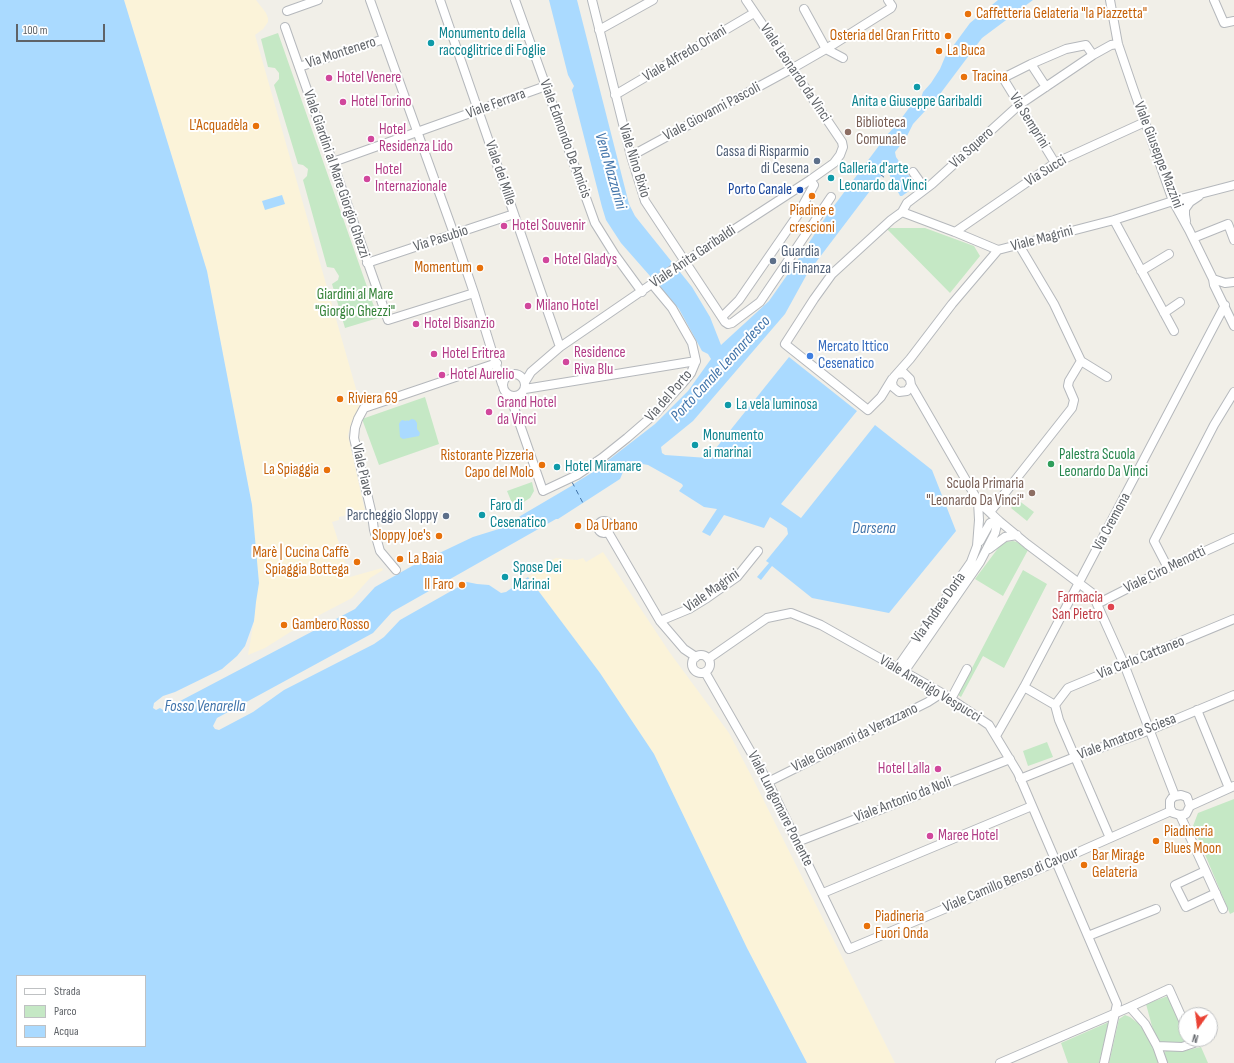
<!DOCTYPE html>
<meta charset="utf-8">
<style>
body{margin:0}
#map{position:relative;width:1234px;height:1063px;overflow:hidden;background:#f1efe8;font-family:"Sofia Sans Condensed",sans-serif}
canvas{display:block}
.legend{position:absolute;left:16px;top:975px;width:130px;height:72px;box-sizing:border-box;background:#fff;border:1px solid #bfc1c3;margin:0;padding:5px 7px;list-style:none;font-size:12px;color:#5f6368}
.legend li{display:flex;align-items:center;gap:8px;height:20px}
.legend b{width:20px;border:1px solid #bfc1c3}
.north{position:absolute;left:1178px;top:1007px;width:40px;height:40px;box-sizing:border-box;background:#fff;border:1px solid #bfc1c3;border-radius:50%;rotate:194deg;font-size:11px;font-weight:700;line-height:16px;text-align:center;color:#5f6368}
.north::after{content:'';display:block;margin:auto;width:14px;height:18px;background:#ea4335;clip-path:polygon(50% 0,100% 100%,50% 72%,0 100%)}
.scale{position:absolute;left:16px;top:24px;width:89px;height:18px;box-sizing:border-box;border:2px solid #5f6368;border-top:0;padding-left:5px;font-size:12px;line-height:14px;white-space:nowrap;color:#5f6368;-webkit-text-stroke:3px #fff;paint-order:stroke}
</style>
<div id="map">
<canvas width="1234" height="1063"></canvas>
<ul class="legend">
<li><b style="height:5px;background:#fff"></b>Strada</li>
<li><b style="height:11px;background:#c5e8c5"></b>Parco</li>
<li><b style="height:11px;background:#aadaff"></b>Acqua</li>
</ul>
<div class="north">N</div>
<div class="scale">100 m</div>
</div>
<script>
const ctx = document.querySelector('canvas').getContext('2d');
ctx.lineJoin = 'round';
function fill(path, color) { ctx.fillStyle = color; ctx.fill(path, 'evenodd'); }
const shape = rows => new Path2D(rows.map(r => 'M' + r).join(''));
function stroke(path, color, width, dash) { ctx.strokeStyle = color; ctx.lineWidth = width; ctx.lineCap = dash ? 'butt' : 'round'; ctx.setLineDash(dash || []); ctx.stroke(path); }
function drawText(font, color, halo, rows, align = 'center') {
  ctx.font = font + ' "Sofia Sans Condensed",sans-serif'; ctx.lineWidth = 4; ctx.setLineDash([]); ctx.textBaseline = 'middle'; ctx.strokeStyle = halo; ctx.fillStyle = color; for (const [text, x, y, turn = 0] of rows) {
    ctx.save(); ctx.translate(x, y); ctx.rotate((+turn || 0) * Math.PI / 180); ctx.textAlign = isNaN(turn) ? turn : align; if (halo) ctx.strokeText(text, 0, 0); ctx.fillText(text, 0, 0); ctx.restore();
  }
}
const green = shape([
 [278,33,378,318,345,328,332,284,338,280,339,276,334,268,327,267,303,180,307,176,308,169,303,165,298,164,274,85,279,79,279,73,275,68,268,67,261,39],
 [886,228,925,228,974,246,980,256,950,293],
 [425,397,439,444,379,465,362,419],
 [532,482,534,491,530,498,514,508,507,491],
 [1018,500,1034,512,1027,521,1011,508],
 [1013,541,1017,542,1028,550,1003,596,975,579,999,547,1005,542],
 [1023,570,1047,584,1004,668,983,656,961,697,958,695],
 [1047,742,1053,757,1028,766,1023,751],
 [1234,799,1234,912,1230,914,1193,826,1198,813],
 [1168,996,1186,1036,1185,1041,1181,1043,1164,1043,1160,1042,1156,1039,1153,1030,1146,1004],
 [1125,1015,1130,1017,1139,1024,1150,1040,1160,1063,1109,1063,1119,1019],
 [1109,1022,1099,1063,1068,1063,1061,1043],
 [1201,1047,1208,1063,1167,1063,1164,1056,1164,1053,1166,1051,1183,1051]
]);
const sand = shape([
 [124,0,256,0,266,13,268,18,268,22,263,29,255,35,360,403,360,407,352,421,348,435,365,511,339,517,339,520,332,522,350,577,382,568,383,570,370,578,352,598,306,622,265,648,248,655,254,621,256,602,252,505,207,271],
 [603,552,670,653,729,733,754,781,895,1063,807,1063,747,948,528,577,539,570,542,567,541,566,556,558,577,560,583,558,586,562]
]);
const water = shape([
 [0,0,124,0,207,271,252,505,259,583,256,602,254,621,245,646,237,656,222,669,175,692,163,696,154,703,153,708,156,710,160,708,163,710,355,609,375,587,412,566,473,537,502,528,522,515,573,485,575,483,593,472,655,424,688,391,711,359,708,354,702,351,679,309,621,243,606,220,602,207,572,90,574,86,568,75,549,0,577,0,629,204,635,216,643,226,692,287,710,317,721,345,769,301,797,261,827,215,887,135,898,123,917,97,919,100,921,98,923,92,931,83,940,69,945,57,970,23,998,0,1033,0,982,38,937,98,913,124,907,136,901,139,902,143,895,152,896,157,916,186,902,196,900,196,887,170,885,169,879,179,807,274,785,314,693,421,661,447,662,453,665,455,708,458,789,357,857,411,781,504,801,518,875,425,932,470,956,531,889,613,812,598,772,566,761,580,757,577,769,563,766,561,788,534,787,528,770,517,764,528,724,515,710,536,702,532,717,509,704,507,679,491,683,486,682,484,648,465,637,463,623,472,620,479,558,519,556,519,392,612,373,633,217,718,213,726,215,729,219,730,253,712,284,690,374,644,384,637,400,620,467,582,477,584,489,585,501,593,506,592,528,577,600,673,654,754,747,948,807,1063,0,1063],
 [17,976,145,976,145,1046,17,1046],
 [282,195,285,204,265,210,262,201],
 [412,419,415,420,417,423,417,429,420,433,419,436,403,439,400,437,399,424,400,422,402,420,406,421,407,420,408,421]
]);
const ferry = shape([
 [866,163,885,178],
 [572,482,584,505]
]);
const minor = shape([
 [370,0,454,234,474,293,502,384],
 [440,0,560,347],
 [515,0,595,223,615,255,642,292],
 [592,0,631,156,645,201,725,322,728,324,732,323,760,302,831,197],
 [1110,0,1118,44,1133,88,1173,201,1189,230,1213,279,1214,285,1234,326],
 [1214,0,1224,23,1234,21],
 [804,9,826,49,843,58],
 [287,11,318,0],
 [285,27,388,320,474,293],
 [599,30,653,0],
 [1031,64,1046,87],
 [299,67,384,39],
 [615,95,754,13],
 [631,156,793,68,826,49,891,8,892,6,888,0],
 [333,162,546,86],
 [1055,163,1003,78,1031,64,1066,49,1086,45,1093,55],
 [913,172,925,189],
 [902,212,955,232,998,250],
 [1114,220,1174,331],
 [1186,221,1185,215,1185,209,1190,202,1199,196],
 [955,232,1055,163,1145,122],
 [1193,238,1228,224,1234,240],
 [1019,245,1054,304,1081,361,1107,377],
 [367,263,514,214],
 [1141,271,1169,254],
 [1213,279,1225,283,1234,282],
 [1164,313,1180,302],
 [722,317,739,300,797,216,814,185,810,180],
 '503 385a11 11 0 1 1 22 0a11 11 0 1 1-22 0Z',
 [897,374,904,373,910,379,911,385,978,501,998,520,1027,544,1092,593,1124,664,1175,796],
 [892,379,881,397,868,410,785,344,814,299,832,274,891,220,902,212,907,203,932,184,1019,105,1093,55,1111,45,1118,44],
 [525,382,531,372,560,347,678,266,810,180,834,163,840,155,843,147,842,142,746,0],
 [911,385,907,391,899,392,893,387,892,382,894,377,910,359,952,304,998,250,1114,220,1173,201,1234,185],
 [525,389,696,361],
 [510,396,543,491,577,475,602,458,627,438,657,412,682,384,691,373,696,361,692,343,672,308,652,284],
 [990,512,1072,408,1074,400,1068,386,1069,381,1081,361],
 '598 527a6 6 0 1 1 12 0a6 6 0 1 1-12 0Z',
 [608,532,660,621,684,649,696,657],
 [980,541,990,523,998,520],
 [989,549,1005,537,1017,535],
 [1168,568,1154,541,1214,425,1234,392],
 [396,570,380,551,374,530,372,515,354,438,355,428,358,419,364,408,497,363],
 [1097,604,1168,568,1234,538],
 [660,621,689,609,707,598,737,577,758,551],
 '692 664a9 9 0 1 1 18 0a9 9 0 1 1-18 0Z',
 [708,659,767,618,791,613,821,625,942,693,989,725,1018,773,1117,1004,1104,1063],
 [897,668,971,562,977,546,979,520,978,501],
 [705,672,768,782,849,949,1056,862,1171,811],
 [904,672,980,562,995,533,998,520],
 [1024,687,1055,705,1059,720,1110,838],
 [951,699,967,669],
 [1055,705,1068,688,1234,619],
 [1197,710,1229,788],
 [996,736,1024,687,1225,305],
 [1020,779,1075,757,1150,730,1234,695],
 [768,782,928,702,942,693],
 [1190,806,1234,786],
 [1180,815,1186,814,1190,806,1187,797,1181,795,1175,796,1172,798,1170,801,1170,808,1173,813,1180,815,1223,909],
 [797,842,1010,759],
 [1205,871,1175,885,1186,907,1216,893],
 [823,893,1032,806],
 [1088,936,1156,909],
 [1130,1007,1169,989,1186,1027],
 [1157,1046,1182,1047,1194,1043,1192,1039],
 [1000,1063,1130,1007,1145,1024,1157,1046,1163,1063]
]);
const markers = [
 [968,14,4,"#e8710a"],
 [948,36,4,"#e8710a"],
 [431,43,4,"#0f9aa8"],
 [939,51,4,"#e8710a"],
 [964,77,4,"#e8710a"],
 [329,78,4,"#d1479c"],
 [917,87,4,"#0f9aa8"],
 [343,102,4,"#d1479c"],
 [256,126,4,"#e8710a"],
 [848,132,4,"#8d6e63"],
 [371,139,4,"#d1479c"],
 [817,161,4,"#5c6f8a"],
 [831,178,4,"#0f9aa8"],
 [367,179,4,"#d1479c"],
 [800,190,4,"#1a4fb4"],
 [812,196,4,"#e8710a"],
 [504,226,4,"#d1479c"],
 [546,260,4,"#d1479c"],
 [773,261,4,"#5c6f8a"],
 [480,268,4,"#e8710a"],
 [528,306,4,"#d1479c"],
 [416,324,4,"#d1479c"],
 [434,354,4,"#d1479c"],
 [810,356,4,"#3f7fe0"],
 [566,362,4,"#d1479c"],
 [442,375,4,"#d1479c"],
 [340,399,4,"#e8710a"],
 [728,405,4,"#0f9aa8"],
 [489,412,4,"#d1479c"],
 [695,445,4,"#0f9aa8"],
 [1051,464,4,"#2e9e5b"],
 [542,465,4,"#e8710a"],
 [557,467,4,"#0f9aa8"],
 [327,470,4,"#e8710a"],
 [1032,493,4,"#8d6e63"],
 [482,515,4,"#0f9aa8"],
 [446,516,4,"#5c6f8a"],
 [578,526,4,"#e8710a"],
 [439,536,4,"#e8710a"],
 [400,559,4,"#e8710a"],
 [357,562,4,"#e8710a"],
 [505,577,4,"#0f9aa8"],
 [462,585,4,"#e8710a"],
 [1111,607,4,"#e0444e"],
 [284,625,4,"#e8710a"],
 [938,769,4,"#d1479c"],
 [930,836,4,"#d1479c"],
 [1156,841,4,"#e8710a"],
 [1084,865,4,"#e8710a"],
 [867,926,4,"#e8710a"]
];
const foodNames = [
 ["Caffetteria Gelateria \"la Piazzetta\"",976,14],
 ["Osteria del Gran Fritto",940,36,"right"],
 ["La Buca",947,51],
 ["Tracina",972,77],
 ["L'Acquadèla",248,126,"right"],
 ["Piadine e",812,211,"center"],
 ["crescioni",812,228,"center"],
 ["Momentum",472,268,"right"],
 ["Riviera 69",348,399],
 ["Ristorante Pizzeria",534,456,"right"],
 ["Capo del Molo",534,473,"right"],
 ["La Spiaggia",319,470,"right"],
 ["Da Urbano",586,526],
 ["Sloppy Joe's",431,536,"right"],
 ["Marè | Cucina Caffè",349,553,"right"],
 ["Spiaggia Bottega",349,570,"right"],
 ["La Baia",408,559],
 ["Il Faro",454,585,"right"],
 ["Gambero Rosso",292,625],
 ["Piadineria",1164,832],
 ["Blues Moon",1164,849],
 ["Bar Mirage",1092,856],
 ["Gelateria",1092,873],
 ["Piadineria",875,917],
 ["Fuori Onda",875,934]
];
const cultureNames = [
 ["Monumento della",439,34],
 ["raccoglitrice di Foglie",439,51],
 ["Anita e Giuseppe Garibaldi",917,102,"center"],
 ["Galleria d'arte",839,169],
 ["Leonardo da Vinci",839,186],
 ["La vela luminosa",736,405],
 ["Monumento",703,436],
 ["ai marinai",703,453],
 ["Hotel Miramare",565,467],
 ["Faro di",490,506],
 ["Cesenatico",490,523],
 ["Spose Dei",513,568],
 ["Marinai",513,585]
];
const streetNames = [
 ["Via Montenero",341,53,-18],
 ["Viale Alfredo Oriani",685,54,-31],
 ["Viale Leonardo da Vinci",795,73,56],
 ["Viale Ferrara",496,104,-20],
 ["Viale Giovanni Pascoli",712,112,-28],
 ["Via Semprini",1029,121,58],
 ["Viale Edmondo De Amicis",565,139,70],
 ["Via Squero",972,148,-42],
 ["Viale Giuseppe Mazzini",1158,155,69],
 ["Viale Nino Bixio",634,161,73],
 ["Via Succi",1046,171,-32],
 ["Viale dei Mille",500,173,71],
 ["Viale Giardini al Mare Giorgio Ghezzi",336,174,71],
 ["Via Pasubio",441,239,-18],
 ["Viale Magrini",1042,239,-15],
 ["Viale Anita Garibaldi",693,257,-34],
 ["Via del Porto",669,396,-49],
 ["Viale Piave",362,470,77],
 ["Via Cremona",1112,522,-62],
 ["Viale Ciro Menotti",1165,570,-26],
 ["Viale Magrini",712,591,-35],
 ["Via Andrea Doria",939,608,-55],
 ["Via Carlo Cattaneo",1141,658,-22],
 ["Viale Amerigo Vespucci",930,689,31],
 ["Viale Amatore Sciesa",1127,737,-21],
 ["Viale Giovanni da Verazzano",855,738,-26],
 ["Viale Antonio da Noli",903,800,-21],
 ["Viale Lungomare Ponente",780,809,63],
 ["Viale Camillo Benso di Cavour",1011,880,-23]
];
const hotelNames = [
 ["Hotel Venere",337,78],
 ["Hotel Torino",351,102],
 ["Hotel",379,130],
 ["Residenza Lido",379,147],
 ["Hotel",375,170],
 ["Internazionale",375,187],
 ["Hotel Souvenir",512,226],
 ["Hotel Gladys",554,260],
 ["Milano Hotel",536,306],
 ["Hotel Bisanzio",424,324],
 ["Residence",574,353],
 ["Riva Blu",574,370],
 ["Hotel Eritrea",442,354],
 ["Hotel Aurelio",450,375],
 ["Grand Hotel",497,403],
 ["da Vinci",497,420],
 ["Hotel Lalla",930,769,"right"],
 ["Maree Hotel",938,836]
];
const educationNames = [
 ["Biblioteca",856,123],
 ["Comunale",856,140],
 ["Scuola Primaria",1024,484,"right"],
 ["\"Leonardo Da Vinci\"",1024,501,"right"]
];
const serviceNames = [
 ["Cassa di Risparmio",809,152],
 ["di Cesena",809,169],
 ["Guardia",781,252,"left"],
 ["di Finanza",781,269,"left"],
 ["Parcheggio Sloppy",438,516]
];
const transitNames = [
 ["Porto Canale",792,190]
];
const parkNames = [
 ["Giardini al Mare",355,295],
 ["\"Giorgio Ghezzi\"",355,312]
];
const shopNames = [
 ["Mercato Ittico",818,347],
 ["Cesenatico",818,364]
];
const leisureNames = [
 ["Palestra Scuola",1059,455],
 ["Leonardo Da Vinci",1059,472]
];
const healthNames = [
 ["Farmacia",1103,598],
 ["San Pietro",1103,615]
];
const waterNames = [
 ["Vena Mazzarini",610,171,74],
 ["Porto Canale Leonardesco",721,369,-47],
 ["Darsena",874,529],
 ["Fosso Venarella",205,707]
];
fill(green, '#c5e8c5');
fill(sand, '#fbf3d9');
fill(water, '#aadaff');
stroke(ferry, '#4174aa', 1, [5, 4]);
stroke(minor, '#b5b8bc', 10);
stroke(minor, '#fff', 8);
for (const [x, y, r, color] of markers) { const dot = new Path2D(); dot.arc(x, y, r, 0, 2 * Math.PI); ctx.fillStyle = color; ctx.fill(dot); stroke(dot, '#fff', 1.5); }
drawText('15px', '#c56008', '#fff', foodNames, 'left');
drawText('15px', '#0d838f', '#fff', cultureNames, 'left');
drawText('15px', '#5f6368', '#fff', streetNames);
drawText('15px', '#b23c85', '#fff', hotelNames, 'left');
drawText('15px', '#785e54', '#fff', educationNames, 'left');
drawText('15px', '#4e5e75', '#fff', serviceNames, 'right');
drawText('15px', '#164399', '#fff', transitNames, 'right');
drawText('15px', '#348238', '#fff', parkNames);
drawText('15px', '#366cbe', '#fff', shopNames, 'left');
drawText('15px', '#27864d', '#fff', leisureNames, 'left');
drawText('15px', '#be3a42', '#fff', healthNames, 'right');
drawText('italic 16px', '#4174aa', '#fff', waterNames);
</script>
